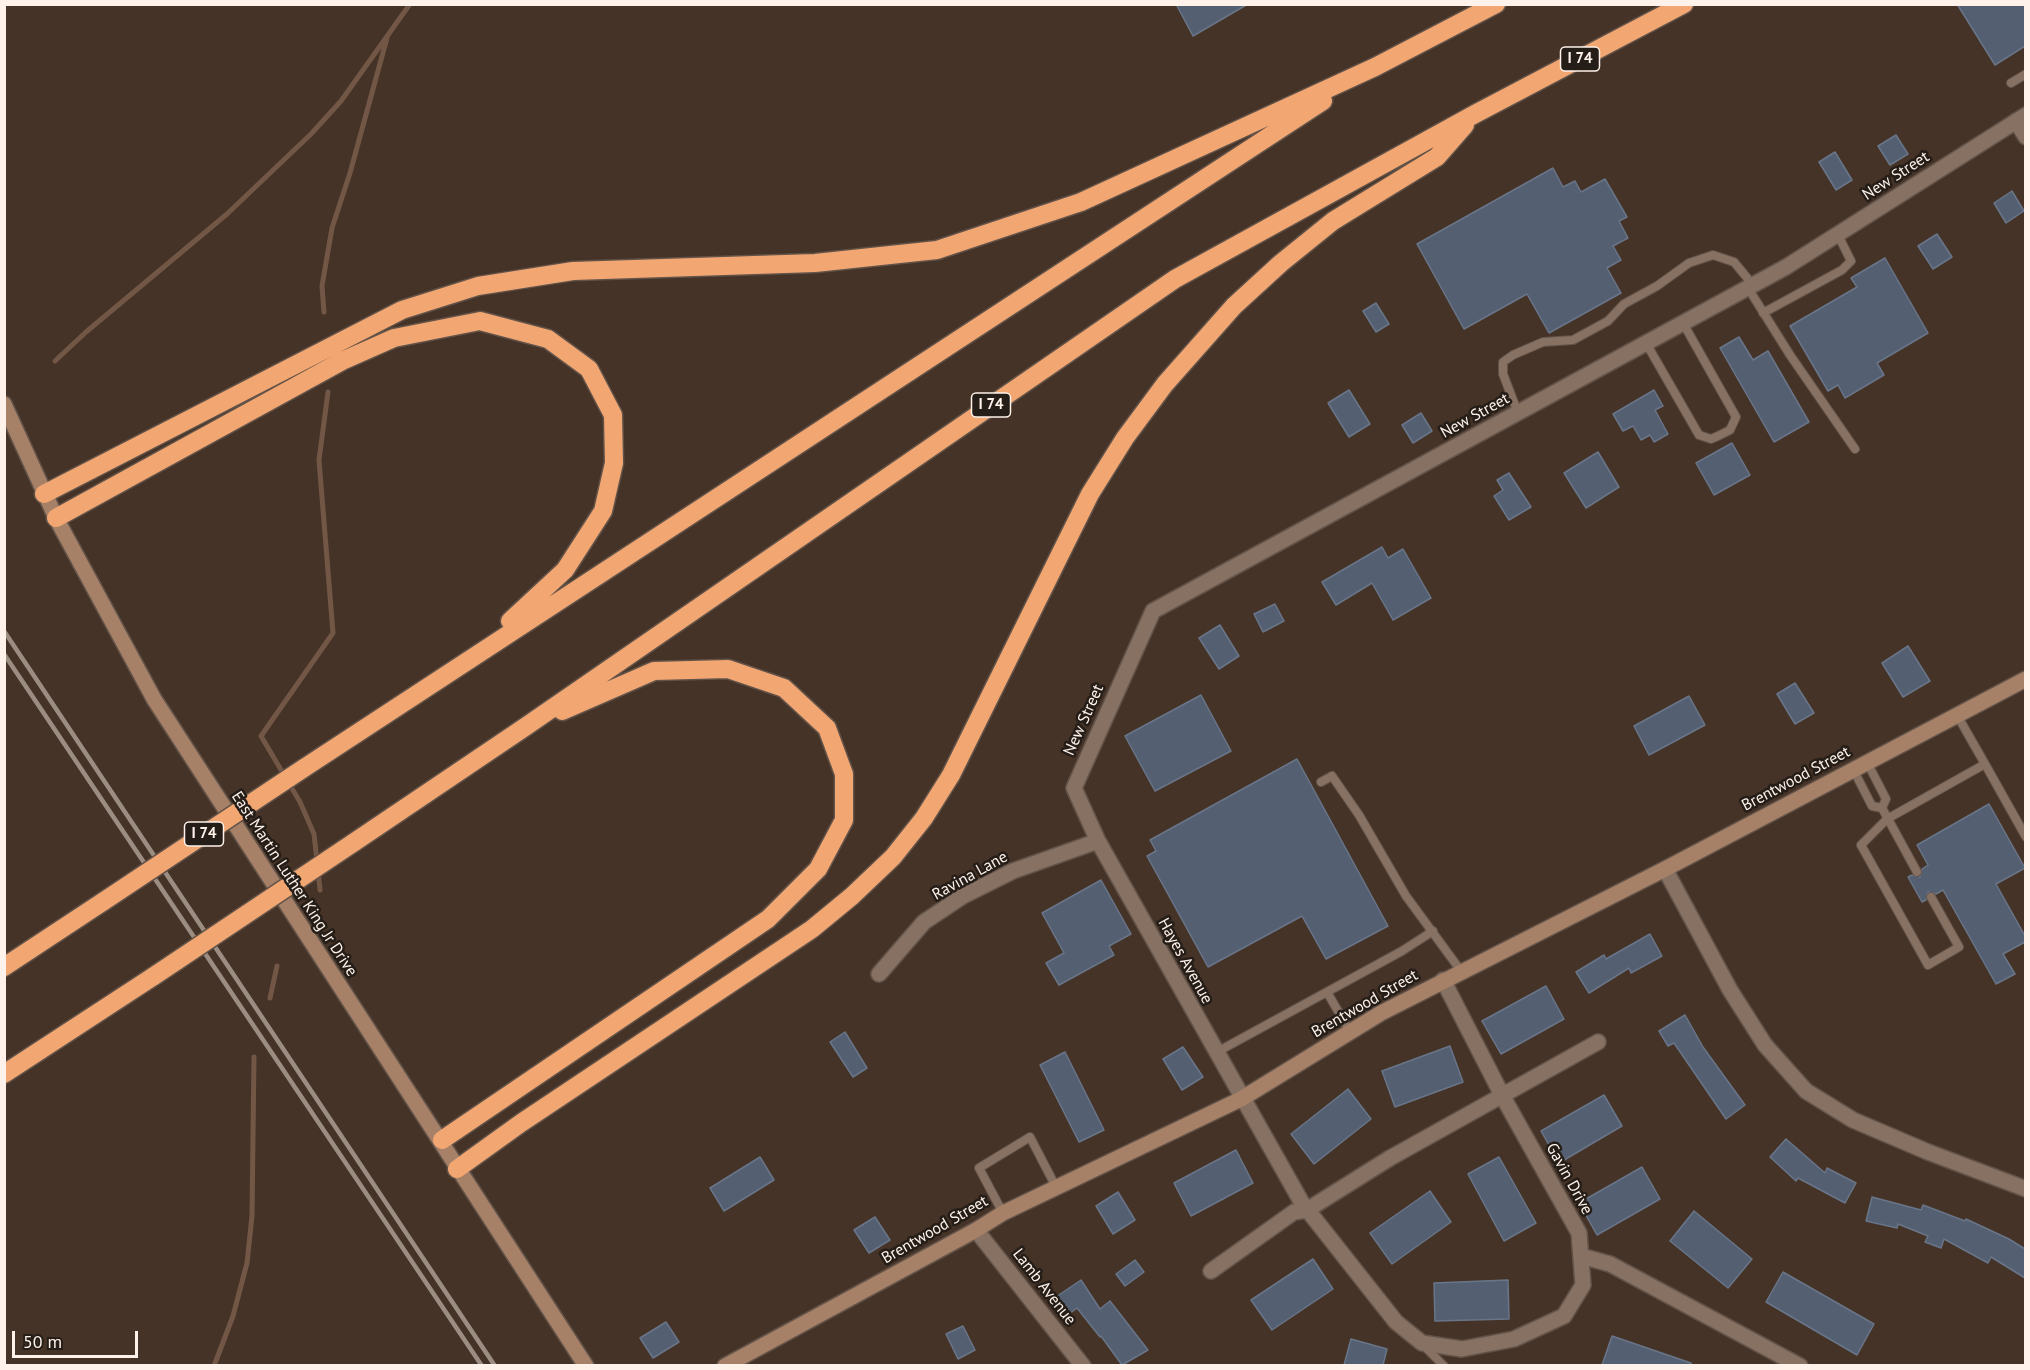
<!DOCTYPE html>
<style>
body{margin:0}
#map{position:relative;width:2030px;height:1370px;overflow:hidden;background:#453327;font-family:"PT Sans",sans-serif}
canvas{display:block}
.frame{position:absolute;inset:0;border:6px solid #fef2ea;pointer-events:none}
.scale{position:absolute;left:12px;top:1331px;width:126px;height:27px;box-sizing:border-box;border:3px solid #fef2ea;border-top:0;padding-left:8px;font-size:18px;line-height:21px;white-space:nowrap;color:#fef2ea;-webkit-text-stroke:4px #251d17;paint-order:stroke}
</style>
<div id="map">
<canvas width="2030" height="1370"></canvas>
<div class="frame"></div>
<div class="scale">50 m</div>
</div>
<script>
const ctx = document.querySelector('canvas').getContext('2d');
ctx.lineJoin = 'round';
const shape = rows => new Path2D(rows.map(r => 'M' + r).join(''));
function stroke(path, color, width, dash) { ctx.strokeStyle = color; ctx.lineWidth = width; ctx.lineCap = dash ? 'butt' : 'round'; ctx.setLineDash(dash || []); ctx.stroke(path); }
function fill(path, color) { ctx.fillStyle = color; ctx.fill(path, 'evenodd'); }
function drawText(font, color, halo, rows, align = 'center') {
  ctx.font = font + ' "PT Sans",sans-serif'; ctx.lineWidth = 5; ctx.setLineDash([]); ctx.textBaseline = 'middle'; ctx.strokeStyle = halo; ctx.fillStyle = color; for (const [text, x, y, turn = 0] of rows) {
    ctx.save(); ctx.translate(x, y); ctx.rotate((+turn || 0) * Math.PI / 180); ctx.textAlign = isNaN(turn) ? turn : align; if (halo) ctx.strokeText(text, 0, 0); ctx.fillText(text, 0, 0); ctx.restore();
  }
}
const stream = shape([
 [324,312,322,286,332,228,350,173,387,38],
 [55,361,86,332,227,214,311,134,341,101,410,4],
 [317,861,314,834,300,802,261,736,333,633,319,460,328,392],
 [318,871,320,890],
 [270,998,277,966],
 [214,1366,233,1316,247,1263,252,1216,254,1057]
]);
const building = shape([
 [1176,4,1248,4,1193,36,1176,4],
 [1957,4,2025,4,2025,46,1995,65,1957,4],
 [1896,135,1908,154,1890,165,1878,146,1896,135],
 [1835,152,1852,180,1836,190,1819,162,1835,152],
 [1553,168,1563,187,1575,181,1581,192,1605,179,1627,217,1619,221,1628,238,1613,246,1621,260,1607,268,1621,293,1549,333,1527,294,1464,329,1417,244,1553,168],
 [2012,191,2024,211,2006,223,1994,203,2012,191],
 [1937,234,1952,257,1933,269,1918,246,1937,234],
 [1885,258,1928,333,1877,363,1884,375,1845,398,1838,385,1828,391,1790,326,1857,287,1851,278,1885,258],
 [1376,303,1389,324,1376,332,1363,311,1376,303],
 [1739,337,1753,360,1768,351,1809,422,1774,442,1720,348,1739,337],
 [1349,390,1370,424,1349,437,1328,403,1349,390],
 [1654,390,1663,406,1655,410,1668,434,1654,442,1650,435,1641,440,1633,426,1623,431,1613,414,1654,390],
 [1421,413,1432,431,1413,443,1402,425,1421,413],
 [1732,443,1750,475,1714,495,1696,463,1732,443],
 [1598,452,1619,487,1586,508,1564,473,1598,452],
 [1509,473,1531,507,1509,520,1494,496,1503,490,1497,480,1509,473],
 [1382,547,1388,558,1403,549,1431,598,1393,620,1372,583,1336,605,1322,582,1382,547],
 [1275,604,1284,621,1263,632,1254,614,1275,604],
 [1220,625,1239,656,1219,669,1199,638,1220,625],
 [1908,646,1930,681,1903,697,1882,663,1908,646],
 [1795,683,1814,713,1795,724,1777,694,1795,683],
 [1201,695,1231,751,1155,791,1125,736,1201,695],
 [1689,696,1705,725,1649,755,1634,726,1689,696],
 [1297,759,1388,926,1326,959,1302,916,1208,967,1147,856,1156,851,1150,840,1297,759],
 [1989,804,2025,868,1996,884,2025,936,2025,942,2003,954,2015,974,1996,984,1943,890,1936,894,1928,892,1926,900,1922,902,1908,877,1912,875,1920,877,1922,869,1928,865,1917,845,1989,804],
 [1101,880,1131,934,1109,946,1114,955,1059,985,1046,963,1064,953,1042,913,1101,880],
 [1650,934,1662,956,1631,973,1629,968,1589,993,1576,972,1604,955,1606,959,1650,934],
 [1546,986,1564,1019,1501,1054,1482,1021,1546,986],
 [1685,1015,1703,1047,1745,1105,1726,1119,1674,1043,1668,1046,1659,1031,1685,1015],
 [845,1032,867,1068,853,1077,830,1042,845,1032],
 [1450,1046,1463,1082,1395,1107,1382,1071,1450,1046],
 [1183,1047,1203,1077,1182,1090,1163,1059,1183,1047],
 [1065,1052,1104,1130,1079,1142,1040,1065,1065,1052],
 [1348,1089,1371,1119,1314,1164,1291,1134,1348,1089],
 [1604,1095,1622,1126,1559,1163,1541,1131,1604,1095],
 [1786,1139,1825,1173,1827,1168,1856,1183,1845,1203,1798,1178,1796,1181,1770,1157,1786,1139],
 [1236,1150,1253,1183,1191,1216,1174,1183,1236,1150],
 [760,1157,774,1180,724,1211,710,1188,760,1157],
 [1499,1157,1536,1223,1504,1241,1468,1174,1499,1157],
 [1642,1167,1660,1199,1597,1235,1579,1203,1642,1167],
 [1430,1191,1451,1222,1392,1264,1370,1233,1430,1191],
 [1118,1192,1135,1220,1113,1234,1096,1206,1118,1192],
 [1872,1197,1921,1210,1923,1205,1965,1221,1966,1219,2009,1239,2025,1249,2025,1278,1991,1257,1988,1263,1944,1239,1941,1248,1925,1242,1928,1236,1898,1224,1897,1228,1866,1221,1872,1197],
 [1694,1211,1752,1259,1728,1288,1670,1241,1694,1211],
 [875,1217,890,1240,869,1253,854,1230,875,1217],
 [1313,1259,1333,1289,1272,1330,1251,1300,1313,1259],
 [1135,1260,1144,1272,1125,1286,1116,1274,1135,1260],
 [1783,1272,1874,1324,1857,1355,1766,1302,1783,1272],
 [1081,1280,1100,1309,1110,1301,1148,1350,1122,1365,1101,1336,1100,1337,1077,1308,1065,1317,1053,1299,1081,1280],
 [1508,1280,1509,1319,1435,1321,1434,1283,1508,1280],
 [666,1322,679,1342,653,1358,640,1338,666,1322],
 [963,1326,975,1350,958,1359,946,1334,963,1326],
 [1612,1336,1691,1363,1691,1365,1602,1365,1612,1336],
 [1351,1339,1387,1349,1383,1365,1344,1365,1351,1339]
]);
const lane = shape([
 [2011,83,2026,74],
 [1748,288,1790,355,1855,449],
 [1763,313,1842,270,1851,261,1838,235],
 [1646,343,1699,435,1711,439,1718,436,1730,430,1736,417,1683,323],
 [1518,413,1503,374,1503,362,1513,355,1543,342,1573,340,1608,321,1624,304,1657,286,1689,263,1713,255,1734,262,1753,285],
 [1867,762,1886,799,1882,808],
 [1985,764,2026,837],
 [1853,769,1872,806,1882,808],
 [1321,782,1332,776,1359,815,1406,896,1461,971],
 [1882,808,1917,872],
 [1931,897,1959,947,1928,965,1861,845,1887,819,1985,764,1957,715],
 [1327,992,1350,1032],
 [1215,1053,1402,951,1433,931],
 [1003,1213,979,1168,1030,1137,1056,1187],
 [1424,1346,1444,1366]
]);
const street = shape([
 [2016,121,2026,137],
 [1665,869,1730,990,1765,1045,1806,1091,1853,1120,1928,1152,2026,1189],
 [879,974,924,922,963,896,1013,871,1098,841],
 [1443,980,1503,1097,1579,1233,1583,1285,1564,1316,1514,1339,1462,1349,1422,1343,1396,1322,1302,1203,1098,841,1074,788,1153,611,1786,267,2026,115],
 [976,1230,1083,1366],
 [1581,1256,1610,1264,1800,1366],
 [1211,1271,1294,1212,1307,1210,1390,1158,1598,1042]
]);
const secondary = shape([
 [4,404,56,518,154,699,586,1366],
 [725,1366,976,1230,1003,1213,1241,1099,1381,1013,1665,869,2026,679]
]);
const highway = shape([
 [44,494,402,310,478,286,573,271,815,263,937,250,1081,202,1375,67,1496,4],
 [56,518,342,361,394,338,480,321,548,339,589,369,613,415,614,463,603,511,565,570,510,621],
 [304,768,1323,101],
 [353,843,525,727,1175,279,1475,114,1684,4],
 [4,967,104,901],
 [4,1074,154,976],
 [442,1140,768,919,818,869,844,820,844,774,827,728,784,688,728,669,654,671,562,711],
 [457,1169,521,1123,812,929,852,896,893,857,924,818,951,775,1090,494,1125,438,1165,384,1234,306,1281,263,1333,221,1437,157,1465,125]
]);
const rail = shape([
 [4,631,495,1366],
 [4,654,482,1366]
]);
const highwayBridge = shape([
 [104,901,304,768],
 [154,976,353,843]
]);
const shields = [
 [1580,59,39],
 [991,405,39],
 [204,834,39]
];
const shieldNames = [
 ["I 74",1580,59],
 ["I 74",991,405],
 ["I 74",204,834]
];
const streetNames = [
 ["New Street",1896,176,-33],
 ["New Street",1475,416,-29],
 ["New Street",1084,720,-66],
 ["Brentwood Street",1796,779,-28],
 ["Ravina Lane",970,876,-29],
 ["East Martin Luther King Jr Drive",294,884,57],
 ["Hayes Avenue",1185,961,61],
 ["Brentwood Street",1365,1004,-30],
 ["Gavin Drive",1569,1179,61],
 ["Brentwood Street",935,1230,-30],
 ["Lamb Avenue",1044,1287,52]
];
stroke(stream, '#735746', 5);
fill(building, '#546072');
stroke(building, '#697588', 1.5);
stroke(lane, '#625248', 10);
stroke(street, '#625248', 18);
stroke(secondary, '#625248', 18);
stroke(highway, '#625248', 21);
stroke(lane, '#867163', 8);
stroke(street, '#867163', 15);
stroke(secondary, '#a68167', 15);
stroke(highway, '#f2a671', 18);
stroke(rail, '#9c8d83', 4.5);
stroke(highwayBridge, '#625248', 21, []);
stroke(highwayBridge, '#f2a671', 18);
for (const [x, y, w] of shields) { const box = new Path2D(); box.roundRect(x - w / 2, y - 12, w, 24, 4.5); ctx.fillStyle = '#251d17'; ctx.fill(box); stroke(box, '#fef2ea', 1.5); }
drawText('bold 15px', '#fef2ea', null, shieldNames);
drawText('16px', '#fef2ea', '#251d17', streetNames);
</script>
